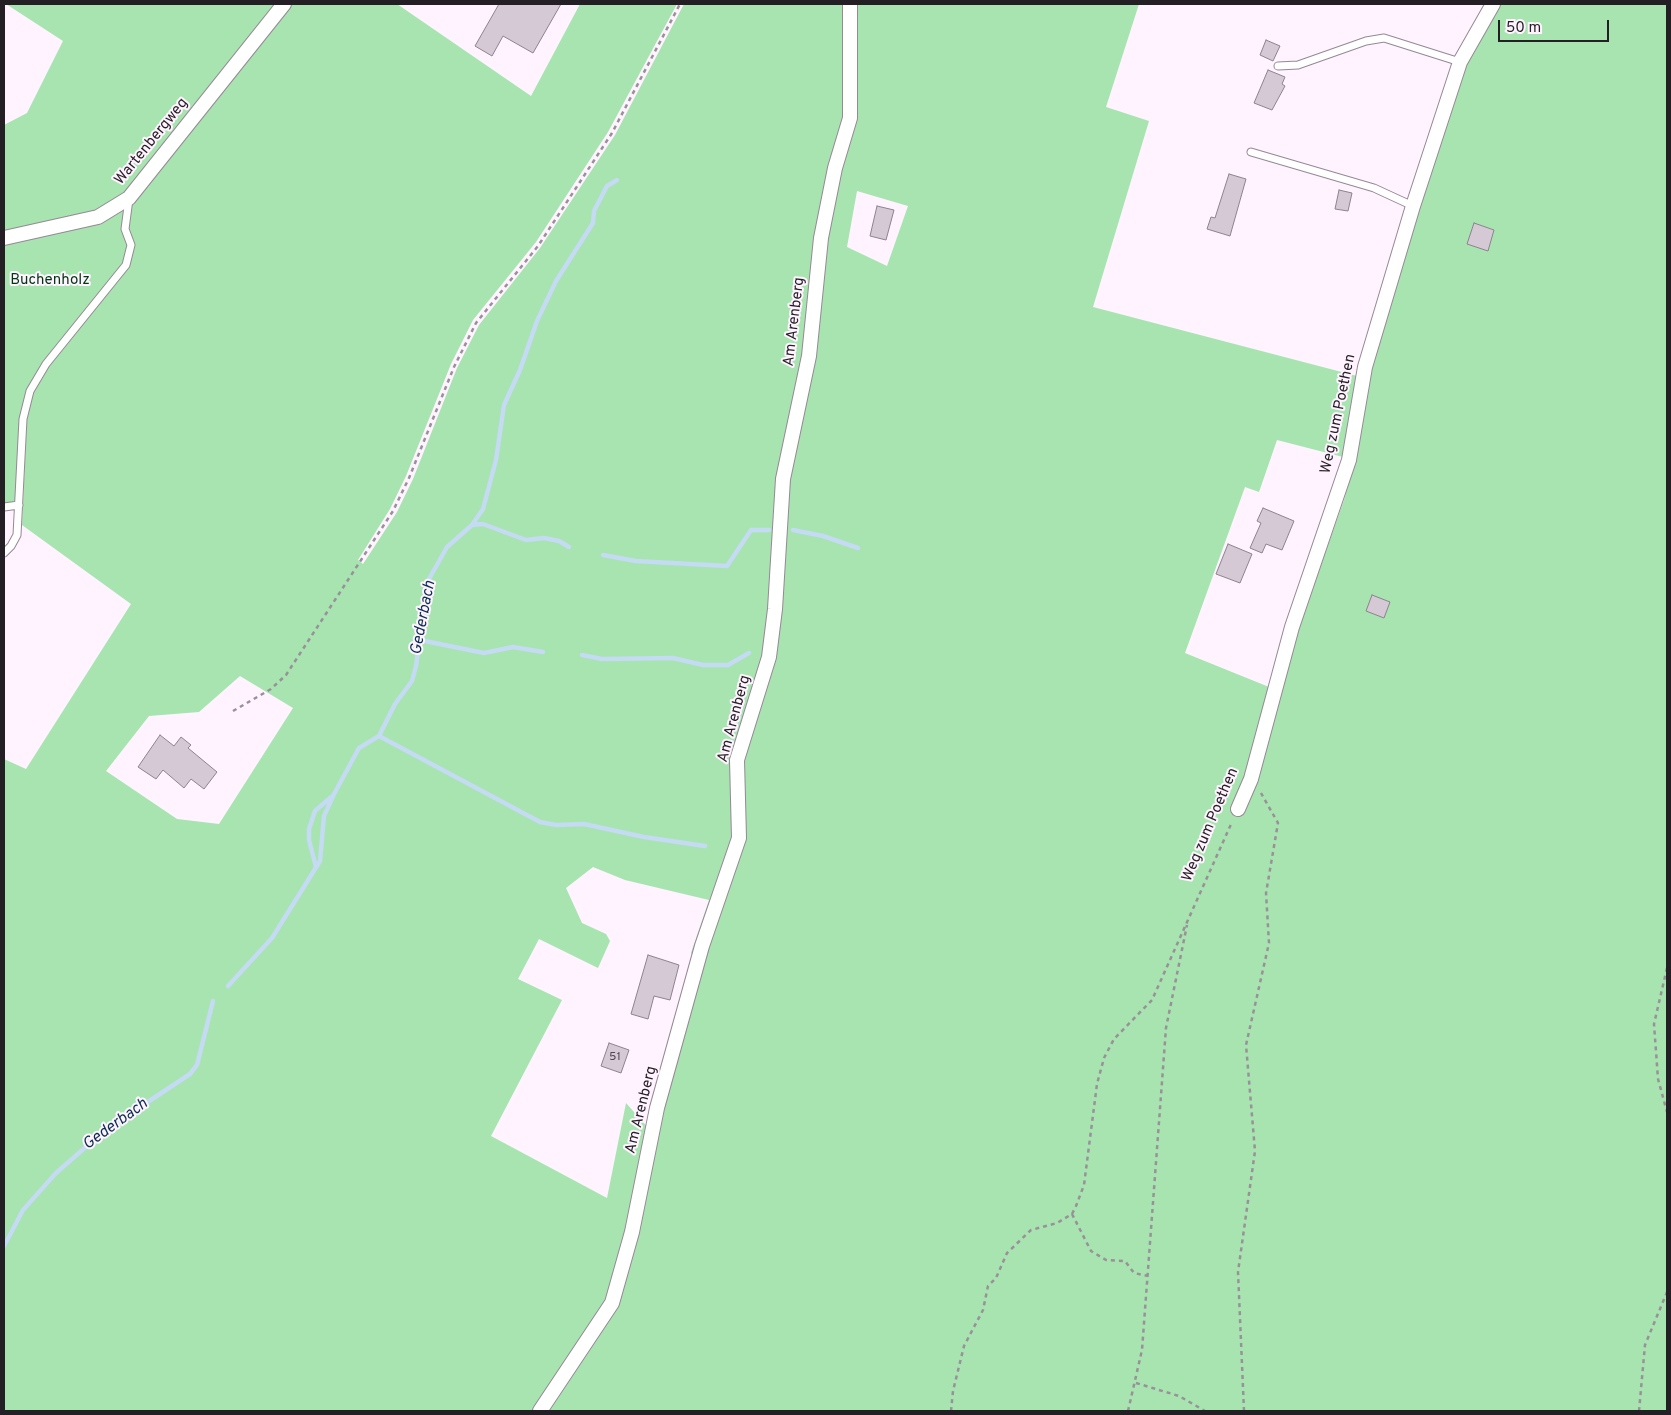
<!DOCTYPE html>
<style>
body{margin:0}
#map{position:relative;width:1671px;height:1415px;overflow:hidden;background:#fef3fe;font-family:Overpass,sans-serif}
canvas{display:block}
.frame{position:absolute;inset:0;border:5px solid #241f24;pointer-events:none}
.scale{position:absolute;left:1498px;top:20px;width:111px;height:22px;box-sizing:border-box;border:2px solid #241f24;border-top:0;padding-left:6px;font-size:15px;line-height:18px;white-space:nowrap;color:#241f24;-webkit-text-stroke:4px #fef3fe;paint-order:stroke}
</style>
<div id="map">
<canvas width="1671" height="1415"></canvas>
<div class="frame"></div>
<div class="scale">50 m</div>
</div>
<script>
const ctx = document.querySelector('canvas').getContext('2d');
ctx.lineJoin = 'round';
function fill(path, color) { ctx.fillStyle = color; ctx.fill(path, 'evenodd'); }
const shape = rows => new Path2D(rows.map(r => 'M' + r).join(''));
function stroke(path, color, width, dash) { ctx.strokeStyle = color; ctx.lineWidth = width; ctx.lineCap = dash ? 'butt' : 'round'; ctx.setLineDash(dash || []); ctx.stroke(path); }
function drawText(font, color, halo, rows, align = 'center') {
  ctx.font = font + ' Overpass,sans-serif'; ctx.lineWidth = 4; ctx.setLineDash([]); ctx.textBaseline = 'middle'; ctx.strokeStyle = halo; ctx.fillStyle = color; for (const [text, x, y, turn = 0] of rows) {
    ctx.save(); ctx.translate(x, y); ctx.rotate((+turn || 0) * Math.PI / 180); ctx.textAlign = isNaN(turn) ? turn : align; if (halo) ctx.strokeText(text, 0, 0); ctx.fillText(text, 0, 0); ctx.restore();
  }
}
const green = shape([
 [6,4,279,4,124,206,122,230,128,245,123,263,28,389,16,503,4,505,4,125,27,113,63,41],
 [291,4,397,4,531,96,580,4,677,4,608,132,536,242,473,320,451,364,406,476,390,509,358,560,363,564,397,512,413,479,457,368,479,325,540,248,615,135,684,4,846,4,846,117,830,167,816,236,828,241,839,169,853,120,853,4,1139,4,1106,107,1149,121,1093,307,1357,376,1347,458,1277,440,1259,492,1245,487,1185,653,1269,687,1242,787,1233,807,1242,812,1251,793,1298,629,1344,500,1355,460,1374,352,1463,63,1496,4,1667,4,1667,1411,4,1411,4,759,26,769,131,604,22,525,27,418,33,392,49,366,128,266,135,246,128,228,131,203,280,14],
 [857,191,908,206,887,266,847,247],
 [240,676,293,708,219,824,177,819,106,771,149,716,199,712],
 [593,867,625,880,709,900,691,953,700,964,681,1043,667,1085,651,1131,626,1103,607,1198,491,1136,562,1000,518,979,539,939,598,968,610,941,606,934,582,923,566,888]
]);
const stream = shape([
 [472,525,483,524,526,540,544,538,559,541,569,547],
 [793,530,823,536,858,548],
 [603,555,636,561,727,566,751,530,769,530],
 [420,640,484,653,513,647,543,652],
 [582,655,602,659,673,658,703,665,728,665,749,653],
 [379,736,540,822,556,825,584,824,644,837,705,846],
 [316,867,309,840,309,829,315,811,331,797],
 [228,986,272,938,320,861,324,816,334,794,359,748,379,736,395,704,412,681,416,666,429,579,447,547,472,525,483,509,496,460,504,405,520,370,537,321,556,281,593,223,594,211,607,186,617,180],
 [4,1246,23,1210,56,1173,104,1131,190,1074,197,1065,213,1001]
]);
const building = shape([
 [499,4,561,4,533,53,503,36,492,56,475,46,499,4],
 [1266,40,1280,46,1273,61,1260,55,1266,40],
 [1268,70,1285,77,1282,84,1285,86,1272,110,1254,103,1268,70],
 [1229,174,1246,179,1230,236,1207,229,1211,217,1215,218,1229,174],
 [1339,190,1352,193,1348,211,1335,209,1339,190],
 [877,206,894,210,886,240,870,236,877,206],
 [1474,223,1494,230,1488,251,1467,244,1474,223],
 [1263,508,1294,521,1282,550,1266,544,1262,553,1250,548,1261,523,1257,521,1263,508],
 [1228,544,1252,554,1240,583,1216,574,1228,544],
 [1372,595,1390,602,1384,618,1366,611,1372,595],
 [160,735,174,746,181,737,191,745,188,748,217,772,204,789,191,779,184,788,163,770,156,779,138,767,160,735],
 [648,955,679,965,670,1000,654,996,648,1019,631,1014,648,955],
 [609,1043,629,1050,621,1073,601,1066,609,1043]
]);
const path = shape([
 [233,711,271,689,286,675,393,511,409,478,454,367,476,323,538,246,612,133,680,4],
 [1667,968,1654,1024,1658,1079,1667,1112],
 [1072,1214,1091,1251,1106,1260,1125,1261,1134,1273,1148,1276],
 [1136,1383,1179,1396,1205,1411],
 [951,1411,953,1391,964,1346,983,1310,988,1286,996,1278,1007,1253,1031,1230,1057,1223,1072,1214,1076,1206,1084,1185,1097,1084,1104,1058,1114,1039,1152,1000,1232,822],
 [1128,1411,1142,1350,1166,1028,1187,925],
 [1244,1411,1238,1272,1255,1151,1246,1045,1269,943,1266,893,1278,823,1261,793],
 [1639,1411,1645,1345,1667,1292]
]);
const service = shape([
 [1278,66,1298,65,1366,41,1384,38,1460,62],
 [1251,152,1374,188,1413,206],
 [4,507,19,505],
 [4,553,11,546,17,535,23,419,30,391,46,364,126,265,131,245,125,229,129,199]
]);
const minor = shape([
 [4,238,98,217,129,198,284,4],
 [1238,809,1251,779,1292,627,1349,460,1365,367,1413,206,1460,62,1493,4],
 [540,1411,612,1303,632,1232,657,1108,702,946,739,838,737,760,769,657,775,609,783,479,809,356,821,238,835,168,850,118,850,4]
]);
const numberNames = [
 ["51",615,1058]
];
const streetNames = [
 ["Wartenbergweg",152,142,-51],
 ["Am Arenberg",795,322,-83],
 ["Weg zum Poethen",1339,414,-78],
 ["Am Arenberg",735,719,-75],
 ["Weg zum Poethen",1211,825,-67],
 ["Am Arenberg",642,1110,-76]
];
const parkNames = [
 ["Buchenholz",50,281]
];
const waterNames = [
 ["Gederbach",424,618,-79],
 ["Gederbach",116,1125,-36]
];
fill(green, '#a7e4b0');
stroke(stream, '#c5daf3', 4.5);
fill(building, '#d6c9d6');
stroke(building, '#8e828e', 1);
stroke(service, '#958895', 9);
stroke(minor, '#958895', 16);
stroke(path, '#999199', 2.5, [4, 4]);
stroke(service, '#fff', 7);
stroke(minor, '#fff', 14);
drawText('12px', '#504a50', null, numberNames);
drawText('15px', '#241f24', '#fef3fe', streetNames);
drawText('15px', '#023613', '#fef3fe', parkNames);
drawText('italic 16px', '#0a2d54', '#fef3fe', waterNames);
</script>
